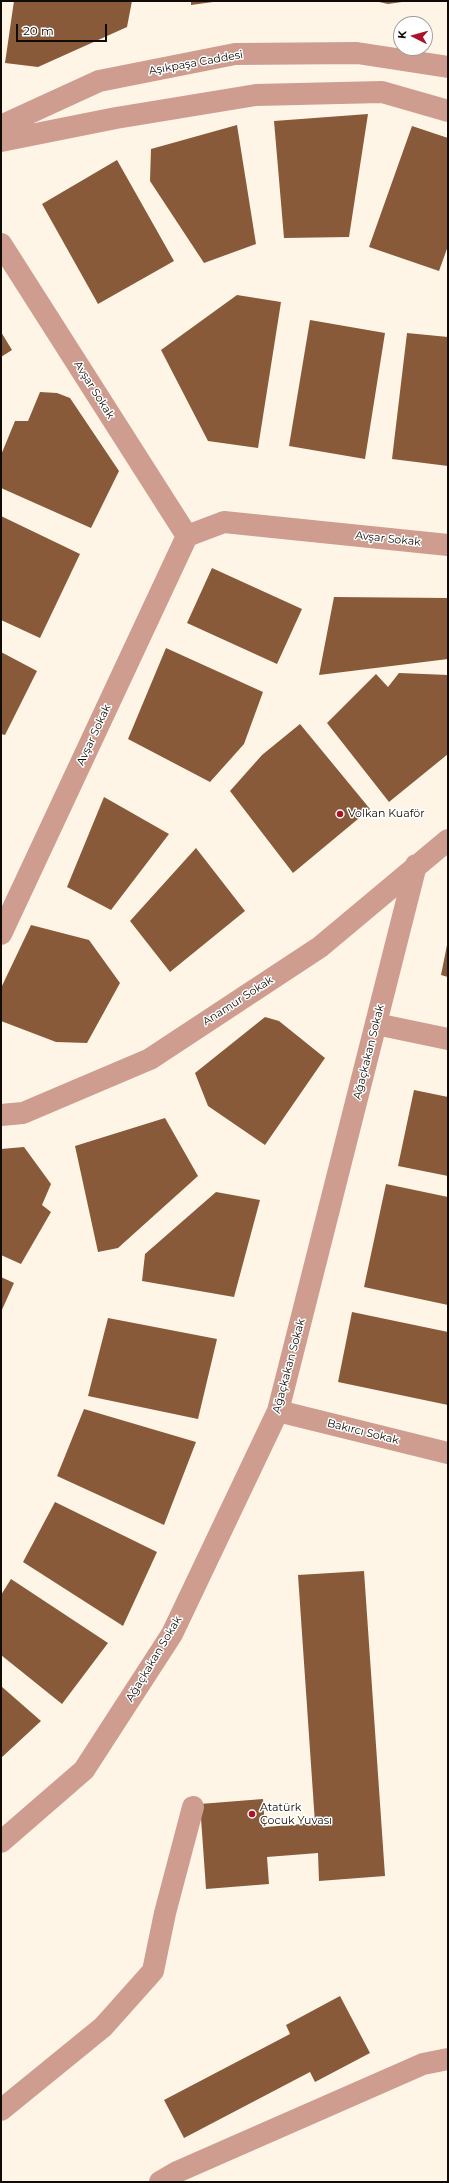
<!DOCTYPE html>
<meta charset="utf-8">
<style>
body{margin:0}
#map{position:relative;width:449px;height:2183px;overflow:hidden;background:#fef5e6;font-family:Montserrat,sans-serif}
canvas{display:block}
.frame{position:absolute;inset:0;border:2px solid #100b04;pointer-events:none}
.north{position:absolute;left:393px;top:16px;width:40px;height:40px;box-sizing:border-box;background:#fff;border:1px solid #9f9d9b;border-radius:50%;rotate:276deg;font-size:11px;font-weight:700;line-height:16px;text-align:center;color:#100b04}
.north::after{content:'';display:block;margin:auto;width:14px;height:18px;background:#aa1328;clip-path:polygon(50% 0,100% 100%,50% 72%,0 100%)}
.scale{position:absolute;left:16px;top:24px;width:91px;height:18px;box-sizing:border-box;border:2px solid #100b04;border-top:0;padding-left:5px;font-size:12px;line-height:14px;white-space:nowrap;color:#100b04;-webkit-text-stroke:3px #fff;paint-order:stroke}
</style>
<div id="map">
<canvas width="449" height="2183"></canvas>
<div class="frame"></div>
<div class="north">K</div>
<div class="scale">20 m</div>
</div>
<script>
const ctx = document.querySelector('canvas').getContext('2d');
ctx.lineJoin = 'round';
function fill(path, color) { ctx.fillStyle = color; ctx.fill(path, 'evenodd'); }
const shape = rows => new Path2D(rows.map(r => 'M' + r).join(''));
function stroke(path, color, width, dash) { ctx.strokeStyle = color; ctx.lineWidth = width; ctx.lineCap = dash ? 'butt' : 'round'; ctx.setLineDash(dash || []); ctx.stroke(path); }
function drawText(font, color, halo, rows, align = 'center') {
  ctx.font = font + ' Montserrat,sans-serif'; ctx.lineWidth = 3; ctx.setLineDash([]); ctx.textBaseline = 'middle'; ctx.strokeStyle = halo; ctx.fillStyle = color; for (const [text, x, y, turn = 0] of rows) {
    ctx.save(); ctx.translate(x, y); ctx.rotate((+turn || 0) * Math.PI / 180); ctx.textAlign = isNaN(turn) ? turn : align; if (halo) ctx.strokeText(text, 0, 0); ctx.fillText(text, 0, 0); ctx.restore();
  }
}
const building = shape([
 [14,1,132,1,127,27,38,67,5,63],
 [191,1,213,1,213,2,191,5],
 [375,1,402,1,402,2,388,4],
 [368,114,349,237,284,238,274,121],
 [237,125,256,244,204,263,150,181,151,149],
 [412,126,448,138,448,246,439,271,369,247],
 [117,160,174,261,98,304,42,204],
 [237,295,281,302,258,448,208,441,161,350],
 [310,320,385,333,365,459,289,446],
 [1,332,12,350,1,357],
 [407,333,448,337,448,466,392,459],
 [40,392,57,393,70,398,119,471,91,528,1,488,1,455,15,421,28,421],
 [1,516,80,554,40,638,1,620],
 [212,568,302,609,277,664,187,623],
 [334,597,448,598,448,659,319,675],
 [166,648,263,692,244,744,210,782,128,739],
 [1,652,37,671,5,735,1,734],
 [399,673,448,675,448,754,389,802,327,723,376,674,388,687],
 [300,724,370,809,293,873,230,791,262,755],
 [104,797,169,834,111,910,67,887],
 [196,848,245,911,170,972,130,921],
 [31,925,89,940,120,983,87,1043,56,1042,1,1021,1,988],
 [447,945,448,945,448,977,441,975],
 [265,1017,279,1021,325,1058,265,1145,208,1106,195,1073],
 [414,1090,448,1097,448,1176,398,1166],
 [165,1118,198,1176,118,1248,98,1252,75,1146],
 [24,1147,51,1184,42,1205,51,1212,21,1264,1,1255,1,1149],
 [386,1184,448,1197,448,1305,364,1287],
 [216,1192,260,1200,234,1297,142,1281,145,1254],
 [1,1277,14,1283,1,1312],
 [352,1312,448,1332,448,1405,338,1382],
 [108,1318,217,1339,198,1419,88,1396],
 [84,1409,196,1442,164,1525,57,1476],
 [55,1502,157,1552,123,1626,23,1562],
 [364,1571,385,1876,319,1881,318,1853,267,1857,269,1884,206,1889,200,1804,263,1799,265,1827,315,1823,298,1575],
 [11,1579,108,1643,62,1704,1,1655,1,1595],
 [1,1686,41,1721,1,1758],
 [340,1996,370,2053,315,2082,310,2072,184,2138,164,2100,290,2034,286,2025]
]);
const minor = shape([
 [1,126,99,81,235,54,357,53,448,67],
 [1,141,116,118,256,95,382,92,448,111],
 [1,244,187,536,1,934],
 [187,536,224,522,448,545],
 [376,1024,448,1039],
 [1,1115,23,1113,150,1059,320,947,448,840],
 [278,1411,448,1453],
 [1,1842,84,1770,172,1634,278,1411,416,865],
 [1,2110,103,2027,153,1971,165,1913,193,1807],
 [160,2182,177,2172,423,2064,448,2059]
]);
const markers = [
 [340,814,4,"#aa1328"],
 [252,1814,4,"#aa1328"]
];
const streetNames = [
 ["Aşıkpaşa Caddesi",196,63,-10],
 ["Avşar Sokak",94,390,58],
 ["Avşar Sokak",388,539,6],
 ["Avşar Sokak",94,735,-65],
 ["Anamur Sokak",238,1001,-33],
 ["Ağaçkakan Sokak",369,1052,-76],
 ["Ağaçkakan Sokak",289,1366,-75],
 ["Bakırcı Sokak",363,1432,14],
 ["Ağaçkakan Sokak",154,1659,-59]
];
const poiNames = [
 ["Volkan Kuaför",348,814],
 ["Atatürk",260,1808],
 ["Çocuk Yuvası",260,1821]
];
fill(building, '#895a39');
stroke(minor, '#ce9d90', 22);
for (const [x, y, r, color] of markers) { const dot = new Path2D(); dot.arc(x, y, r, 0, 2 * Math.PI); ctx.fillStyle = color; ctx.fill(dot); stroke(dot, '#fff', 1.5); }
drawText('11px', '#100b04', '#fff', streetNames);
drawText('11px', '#100b04', '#fff', poiNames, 'left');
</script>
